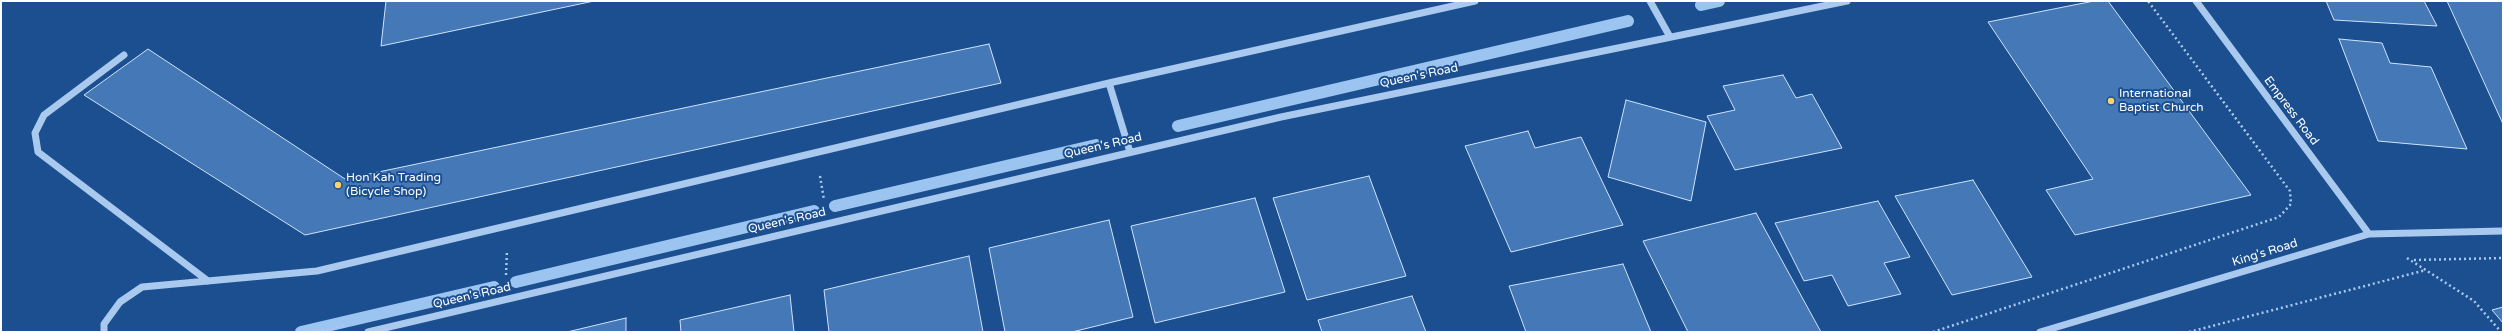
<!DOCTYPE html>
<style>
body{margin:0}
#map{position:relative;width:2504px;height:333px;overflow:hidden;background:#1b4f8f;font-family:"Varela Round",sans-serif}
canvas{display:block}
.frame{position:absolute;inset:0;border:2px solid #fff;pointer-events:none}
</style>
<div id="map">
<canvas width="2504" height="333"></canvas>
<div class="frame"></div>
</div>
<script>
const ctx = document.querySelector('canvas').getContext('2d');
ctx.lineJoin = 'round';
const shape = rows => new Path2D(rows.map(r => 'M' + r).join(''));
function stroke(path, color, width, dash) { ctx.strokeStyle = color; ctx.lineWidth = width; ctx.lineCap = dash ? 'butt' : 'round'; ctx.setLineDash(dash || []); ctx.stroke(path); }
function fill(path, color) { ctx.fillStyle = color; ctx.fill(path, 'evenodd'); }
function drawText(font, color, halo, rows, align = 'center') {
  ctx.font = font + ' "Varela Round",sans-serif'; ctx.lineWidth = 4; ctx.setLineDash([]); ctx.textBaseline = 'middle'; ctx.strokeStyle = halo; ctx.fillStyle = color; for (const [text, x, y, turn = 0] of rows) {
    ctx.save(); ctx.translate(x, y); ctx.rotate((+turn || 0) * Math.PI / 180); ctx.textAlign = isNaN(turn) ? turn : align; if (halo) ctx.strokeText(text, 0, 0); ctx.fillText(text, 0, 0); ctx.restore();
  }
}
const stream = shape([
 [1701,5,1719,1],
 [1178,126,1628,21],
 [835,206,1096,145],
 [516,282,814,211],
 [301,332,494,287]
]);
const building = shape([
 [386,1,594,1,381,46,386,1],
 [2094,1,2108,1,2251,195,2075,235,2046,190,2093,179,1988,22,2094,1],
 [2326,1,2424,1,2437,26,2334,20,2326,1],
 [2447,1,2503,1,2503,124,2447,1],
 [2339,39,2382,43,2390,63,2431,67,2467,149,2378,141,2339,39],
 [989,44,1001,83,305,235,84,95,148,49,345,179,989,44],
 [1783,75,1796,98,1812,94,1842,148,1735,170,1707,116,1735,110,1723,86,1783,75],
 [1626,100,1706,122,1691,201,1608,177,1626,100],
 [1528,131,1535,148,1581,137,1623,225,1511,252,1465,146,1528,131],
 [1369,176,1406,276,1307,300,1273,198,1369,176],
 [1973,180,2032,277,1952,295,1895,196,1973,180],
 [1255,198,1285,292,1155,323,1131,226,1255,198],
 [1878,201,1910,257,1884,263,1901,294,1848,306,1832,275,1804,281,1775,223,1878,201],
 [1756,213,1821,332,1688,332,1643,241,1756,213],
 [1109,220,1133,317,1072,332,1005,332,989,248,1109,220],
 [969,256,983,332,829,332,824,290,969,256],
 [1623,264,1651,332,1526,332,1509,286,1623,264],
 [790,295,794,332,681,332,680,320,790,295],
 [1412,296,1426,332,1322,332,1318,320,1412,296],
 [2503,307,2503,323,2492,310,2503,307],
 [626,318,626,332,567,332,626,318]
]);
const path = shape([
 [820,176,824,200],
 [2407,258,2474,301,2501,332],
 [2414,260,2503,258],
 [506,275,507,250],
 [317,332,345,325],
 [1933,332,2279,217,2291,204,2290,191,2148,1],
 [2189,332,2426,270]
]);
const minor = shape([
 [1650,1,1670,37],
 [2196,1,2369,234],
 [124,55,44,115,35,133,38,152,208,281],
 [1109,83,1130,152],
 [104,332,104,324,120,302,142,287,317,271,1109,83,1475,1],
 [368,332,1281,117,1847,1],
 [2040,332,2369,234,2503,231]
]);
const markers = [
 [2111,101,4,"#ffd166"],
 [338,185,4,"#ffd166"]
];
const streetNames = [
 ["Queen's Road",1419,76,-12],
 ["Empress Road",2291,111,53],
 ["Queen's Road",1103,146,-13],
 ["Queen's Road",787,221,-13],
 ["King's Road",2265,253,-17],
 ["Queen's Road",472,296,-13]
];
const poiNames = [
 ["International",2119,94],
 ["Baptist Church",2119,108],
 ["Hon Kah Trading",346,178],
 ["(Bicycle Shop)",346,192]
];
stroke(stream, '#9cc4f0', 12);
fill(building, '#4478b7');
stroke(building, '#cfe3fa', 1);
stroke(path, '#a9c9ee', 2.5, [2, 3]);
stroke(minor, '#a9c9ee', 7);
for (const [x, y, r, color] of markers) { const dot = new Path2D(); dot.arc(x, y, r, 0, 2 * Math.PI); ctx.fillStyle = color; ctx.fill(dot); stroke(dot, '#1b4f8f', 1.5); }
drawText('12px', '#fff', '#1b4f8f', streetNames);
drawText('12px', '#fff', '#1b4f8f', poiNames, 'left');
</script>
